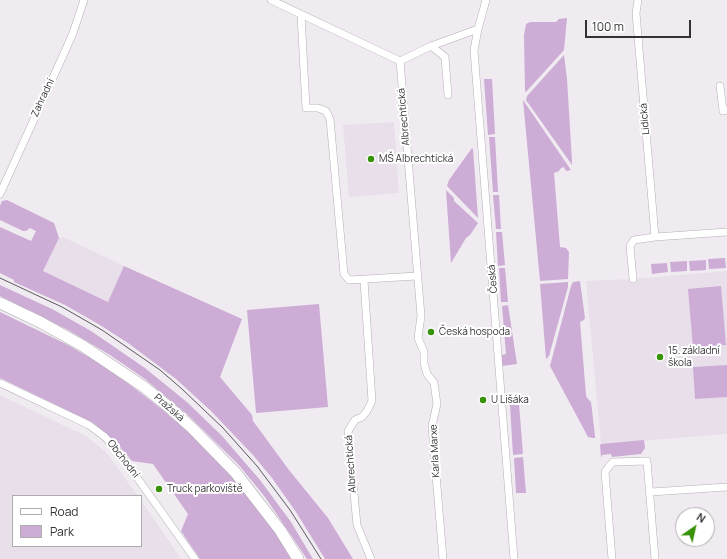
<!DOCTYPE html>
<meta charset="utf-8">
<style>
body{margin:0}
#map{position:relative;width:727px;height:559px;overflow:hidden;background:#f0ebf1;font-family:Manrope,sans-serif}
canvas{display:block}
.legend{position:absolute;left:12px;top:495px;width:130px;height:52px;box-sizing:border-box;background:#fff;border:1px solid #adadae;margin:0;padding:5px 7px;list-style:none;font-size:12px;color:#333134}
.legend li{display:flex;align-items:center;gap:8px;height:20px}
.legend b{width:20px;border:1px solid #adadae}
.north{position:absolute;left:675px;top:507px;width:40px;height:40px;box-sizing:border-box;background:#fff;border:1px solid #adadae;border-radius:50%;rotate:34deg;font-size:11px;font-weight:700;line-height:16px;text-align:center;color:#333134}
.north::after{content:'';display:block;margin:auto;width:14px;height:18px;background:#379208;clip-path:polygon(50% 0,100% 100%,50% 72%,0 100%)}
.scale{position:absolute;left:585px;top:20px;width:106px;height:18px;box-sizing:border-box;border:2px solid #333134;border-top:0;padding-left:5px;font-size:12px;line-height:14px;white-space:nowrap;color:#333134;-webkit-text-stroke:3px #fff;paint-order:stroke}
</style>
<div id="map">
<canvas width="727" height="559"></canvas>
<ul class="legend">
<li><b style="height:5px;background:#fff"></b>Road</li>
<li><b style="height:11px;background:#cdacd6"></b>Park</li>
</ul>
<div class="north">N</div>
<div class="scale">100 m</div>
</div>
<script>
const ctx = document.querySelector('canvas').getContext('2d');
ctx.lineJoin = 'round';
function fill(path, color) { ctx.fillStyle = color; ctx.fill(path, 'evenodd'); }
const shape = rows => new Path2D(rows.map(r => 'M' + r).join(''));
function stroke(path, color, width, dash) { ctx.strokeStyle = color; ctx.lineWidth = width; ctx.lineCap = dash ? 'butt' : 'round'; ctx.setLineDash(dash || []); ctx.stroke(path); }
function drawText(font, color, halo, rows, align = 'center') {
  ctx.font = font + ' Manrope,sans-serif'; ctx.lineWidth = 4; ctx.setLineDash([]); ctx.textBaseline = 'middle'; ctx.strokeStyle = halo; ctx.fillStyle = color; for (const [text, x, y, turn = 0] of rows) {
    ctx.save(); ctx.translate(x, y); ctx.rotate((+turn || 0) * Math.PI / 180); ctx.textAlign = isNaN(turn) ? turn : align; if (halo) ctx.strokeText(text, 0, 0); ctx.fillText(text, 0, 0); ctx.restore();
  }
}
const built = shape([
 [394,122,399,193,349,197,343,125],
 [63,237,124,266,109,302,43,271,59,238],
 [727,271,727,434,601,444,586,281,633,279],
 [0,395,86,436,106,452,138,496,13,496,13,546,141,546,141,500,181,559,0,559]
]);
const green = shape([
 [567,18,564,50,526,92,525,91,524,35,526,24,530,22,556,22,559,19],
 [564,55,567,79,572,161,572,165,526,100,527,96],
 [484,79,492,79,495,134,488,135],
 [523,100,571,170,566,171,564,167,561,168,559,171,554,173,560,247,566,248,569,252,568,279,540,281],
 [489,137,495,137,498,192,493,192],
 [472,148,473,149,478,218,447,186,449,180],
 [446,190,454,198,454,201,478,223,470,235,466,238,451,263],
 [493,195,499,195,501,229,496,229],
 [7,200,54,223,59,238,43,271,108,302,124,266,242,319,220,377,252,415,253,421,289,470,328,518,353,559,325,559,296,512,272,478,253,455,211,411,176,379,128,343,100,325,65,305,14,282,14,280,0,273,0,227,31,241,36,231,30,228,26,231,23,231,0,220,0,206,2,201],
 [496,232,502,232,505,265,498,266],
 [725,258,726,268,709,269,708,259],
 [706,260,706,270,690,271,689,261],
 [687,261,687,271,671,272,670,262],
 [667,263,668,272,652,274,651,264],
 [499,268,505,268,508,302,501,302],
 [580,281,585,318,584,320,580,322,586,395,587,398,591,402,595,436,595,438,593,438,588,437,550,366,571,286,573,282],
 [568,282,568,287,549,356,546,359,540,284],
 [0,285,52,309,91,331,145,368,188,403,222,436,260,480,291,522,313,559,307,559,265,497,238,464,190,417,145,379,110,355,68,330,0,296],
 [721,286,726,345,693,347,688,289],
 [319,304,328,407,256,413,247,310],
 [508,305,517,364,502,366,500,355,506,354,502,306],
 [0,312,68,345,99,363,129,384,164,411,189,433,236,481,273,528,292,559,200,559,181,531,188,514,153,464,132,461,116,442,93,423,0,378],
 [727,365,727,397,695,399,693,367],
 [519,404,523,454,513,455,510,405],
 [644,440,645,448,641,454,612,457,611,454,602,455,601,458,600,445,601,444],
 [523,457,526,493,516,493,514,458]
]);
const street = shape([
 [271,0,400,61,421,316,418,338,424,352,424,363,427,374,434,383,437,404,432,426,443,559],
 [486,0,478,29,474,50,514,559],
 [638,0,636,13,655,237],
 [301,15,306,108,318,108,326,111,330,119,344,274,349,280,417,276],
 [431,46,445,57,448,95],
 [400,61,431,46,478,29],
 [720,86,723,111,727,110],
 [0,194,66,49,73,33,84,0],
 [633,279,630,246,634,240,655,237,727,232],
 [364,280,372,401,367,411,362,417,355,420,348,431,357,525,371,559],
 [0,383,89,425,105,437,121,455,195,559],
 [651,492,727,487],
 [612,559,605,472,610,465,613,462,647,461,655,559]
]);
const primary = shape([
 [0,303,40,322,83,346,144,387,169,407,192,428,235,472,280,530,298,559]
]);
const tram = shape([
 [0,278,62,307,102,330,160,370,182,389,223,428,257,466,290,510,321,559]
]);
const markers = [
 [371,159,4,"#379208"],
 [431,332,4,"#379208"],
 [660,357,4,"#379208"],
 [483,400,4,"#379208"],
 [159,489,4,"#379208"]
];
const streetNames = [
 ["Zahradní",43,98,-65],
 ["Albrechtická",404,117,-95],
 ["Lidická",645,119,-95],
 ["Česká",493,279,-95],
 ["Pražská",169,408,41],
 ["Karla Marxe",435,451,-93],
 ["Obchodní",123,459,52],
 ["Albrechtická",351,464,-94]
];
const poiNames = [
 ["MŠ Albrechtická",379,159],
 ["Česká hospoda",439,332],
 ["15. základní",668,351],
 ["škola",668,363],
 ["U Lišáka",491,400],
 ["Truck parkoviště",167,489]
];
fill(built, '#e8dfeb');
fill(green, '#cdacd6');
stroke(street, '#b3afb5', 8);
stroke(primary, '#b3afb5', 12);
stroke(street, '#fff', 7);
stroke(primary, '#fff', 11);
stroke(tram, '#5c5a5d', 1);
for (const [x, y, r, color] of markers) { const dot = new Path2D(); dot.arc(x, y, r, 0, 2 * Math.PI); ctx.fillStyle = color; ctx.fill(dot); stroke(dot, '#fff', 1.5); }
drawText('10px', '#333134', '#fff', streetNames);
drawText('10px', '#333134', '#fff', poiNames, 'left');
</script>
